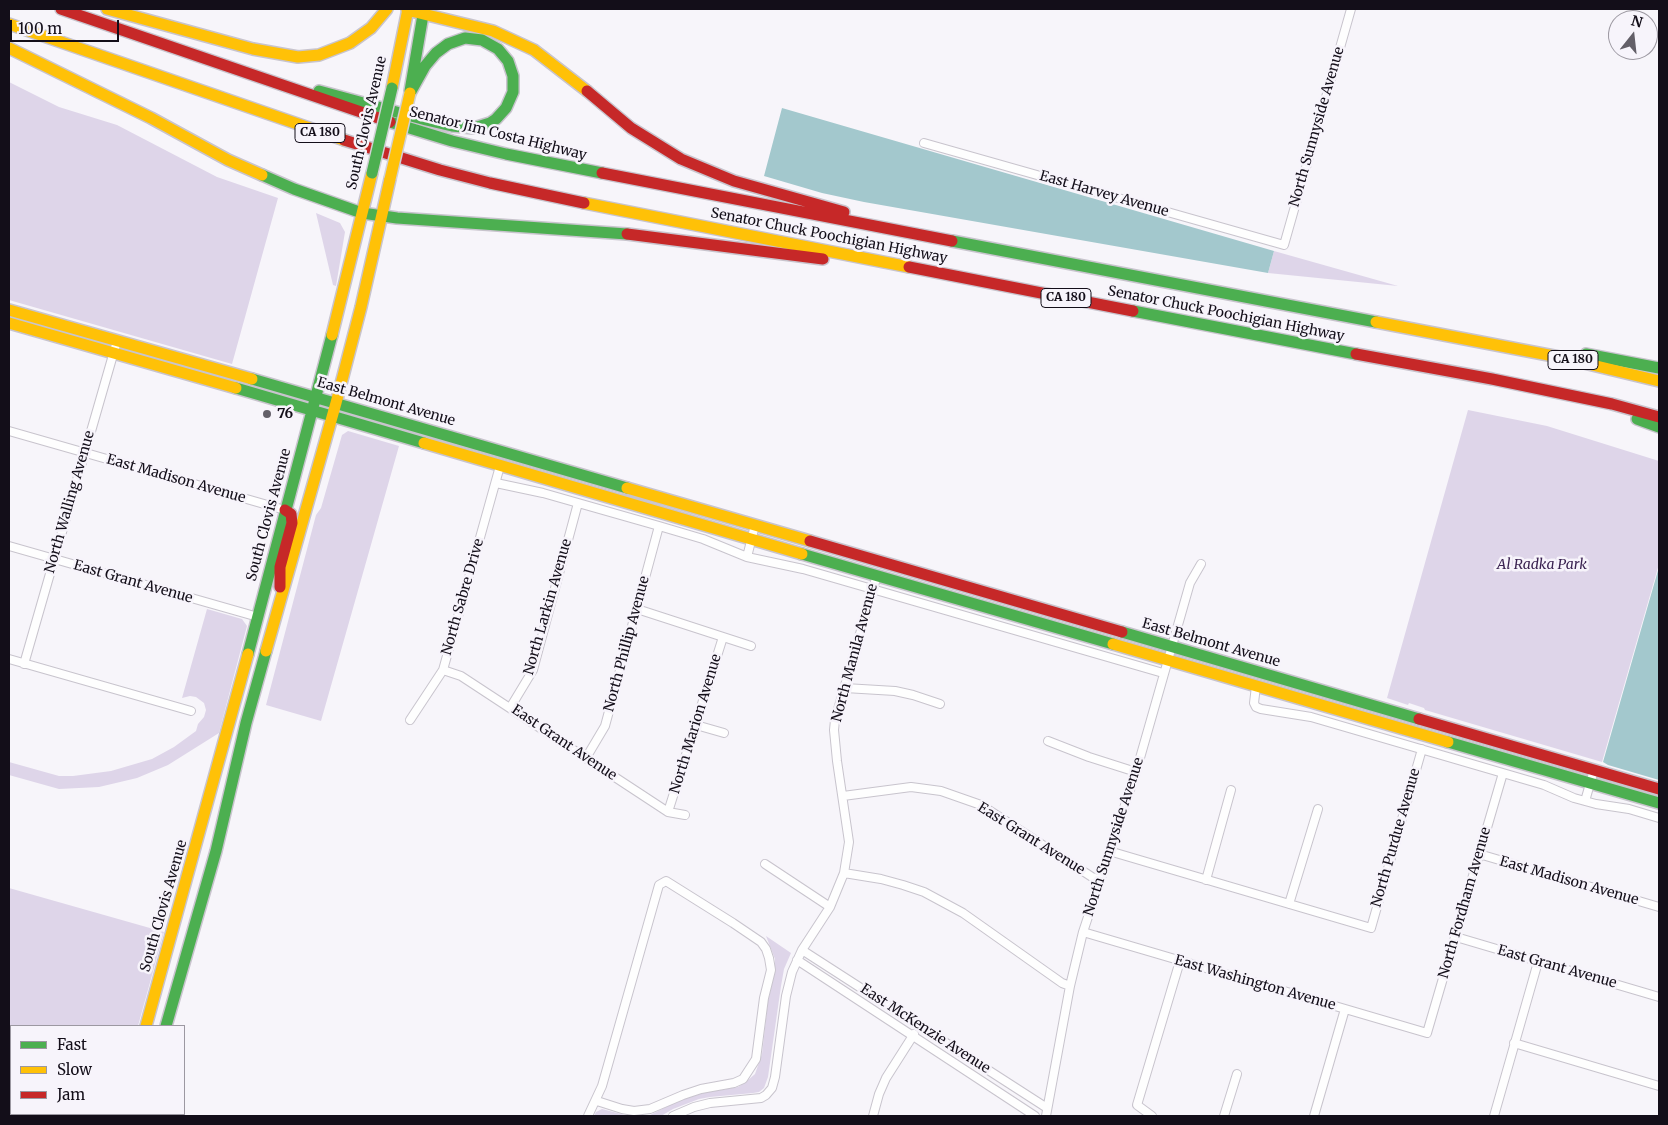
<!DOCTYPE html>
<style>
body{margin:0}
#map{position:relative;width:1668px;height:1125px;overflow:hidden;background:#f7f5fa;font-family:Merriweather,serif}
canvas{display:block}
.frame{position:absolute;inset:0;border:10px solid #130e19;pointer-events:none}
.legend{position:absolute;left:10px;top:1025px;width:175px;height:90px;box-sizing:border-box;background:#f7f4fb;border:1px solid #9c98a1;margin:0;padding:6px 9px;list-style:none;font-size:15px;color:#130e19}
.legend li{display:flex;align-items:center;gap:10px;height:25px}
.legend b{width:25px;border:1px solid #9c98a1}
.north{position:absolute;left:1608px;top:10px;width:50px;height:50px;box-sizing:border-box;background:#f7f4fb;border:1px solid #9c98a1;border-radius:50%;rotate:16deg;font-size:14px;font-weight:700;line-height:20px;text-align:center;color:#130e19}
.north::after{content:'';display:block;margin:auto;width:18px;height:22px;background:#635f68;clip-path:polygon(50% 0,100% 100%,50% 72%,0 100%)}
.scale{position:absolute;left:10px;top:20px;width:109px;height:22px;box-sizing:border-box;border:2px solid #130e19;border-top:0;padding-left:6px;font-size:15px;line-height:18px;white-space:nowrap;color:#130e19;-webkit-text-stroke:4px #f7f4fb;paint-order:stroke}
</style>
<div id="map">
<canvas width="1668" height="1125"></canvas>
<div class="frame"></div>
<ul class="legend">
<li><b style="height:6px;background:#4caf50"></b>Fast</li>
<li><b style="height:6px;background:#ffc107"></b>Slow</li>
<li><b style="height:6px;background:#c62828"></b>Jam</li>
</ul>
<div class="north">N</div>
<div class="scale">100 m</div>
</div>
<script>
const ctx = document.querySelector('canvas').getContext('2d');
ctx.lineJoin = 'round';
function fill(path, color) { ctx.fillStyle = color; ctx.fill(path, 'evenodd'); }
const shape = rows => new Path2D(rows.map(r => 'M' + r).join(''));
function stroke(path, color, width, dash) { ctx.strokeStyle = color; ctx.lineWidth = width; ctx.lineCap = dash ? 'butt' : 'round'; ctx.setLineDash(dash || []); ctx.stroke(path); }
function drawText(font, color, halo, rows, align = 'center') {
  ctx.font = font + ' Merriweather,serif'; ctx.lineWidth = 5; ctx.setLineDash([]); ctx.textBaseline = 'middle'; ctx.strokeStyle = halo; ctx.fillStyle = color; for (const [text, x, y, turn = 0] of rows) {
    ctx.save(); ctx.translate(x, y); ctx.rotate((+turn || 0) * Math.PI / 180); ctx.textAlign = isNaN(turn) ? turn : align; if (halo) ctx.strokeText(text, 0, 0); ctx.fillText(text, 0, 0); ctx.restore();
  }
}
const green = shape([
 [9,82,59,107,117,125,217,177,278,198,232,364,9,300],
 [316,213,340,223,345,232,336,286,333,285],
 [1274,251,1398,286,1268,273],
 [1468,410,1547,426,1659,461,1659,564,1602,762,1425,710,1424,708,1409,703,1408,705,1387,698],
 [348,431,399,446,321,721,266,705,316,515,321,508,342,435],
 [207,609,242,619,247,626,219,733,168,765,137,778,99,787,59,789,9,775,9,762,59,776,73,776,111,771,152,759,174,747,196,731,198,724,204,717,206,710,204,703,196,697,190,696,182,698],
 [9,888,164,932,138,1026,11,1026,11,1058,9,1058],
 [766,936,791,953,784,969,781,986,768,1077,764,1088,759,1092,753,1093,710,1097,699,1099,673,1109,661,1116,641,1116,650,1115,680,1100,698,1094,738,1087,747,1081,755,1074,762,1054,768,1001,775,972,775,959],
 [602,1109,625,1115,635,1116,594,1116,596,1112]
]);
const water = shape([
 [782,108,1274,251,1268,273,864,202,822,193,764,176],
 [1659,567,1659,780,1608,765,1603,762]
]);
const street = shape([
 [924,143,1284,245,1351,9],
 [9,431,285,510],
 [496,483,543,493,659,526,703,539,747,557],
 [755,525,747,557,803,569,1163,673],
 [9,546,258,617],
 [637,609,751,646],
 [9,659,191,711],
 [24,664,117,341],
 [443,670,461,676,668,812,685,815],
 [1256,686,1254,703,1256,707,1261,709,1311,717,1544,785,1574,798,1596,804,1629,809,1659,818],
 [845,688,895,691,913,695,940,704],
 [510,708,533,670,578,503],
 [410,720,443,670,500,466],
 [696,725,724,733],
 [1048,741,1089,757,1136,772],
 [586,758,605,726,659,526],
 [843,796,911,787,941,791,981,805,1092,877,1100,880],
 [1585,801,1594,770],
 [668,812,723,637],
 [1109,851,1371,928,1422,749],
 [1479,854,1659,907],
 [765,864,830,907],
 [844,873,881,879,903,885,924,892,963,913,1062,983,1070,986],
 [1206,880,1231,790],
 [1289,904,1318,809],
 [1083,932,1427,1033,1503,773],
 [1456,937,1659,997],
 [802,950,1047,1108],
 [797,960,1035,1116],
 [1514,1043,1659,1086],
 [588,1116,602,1086,659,885,666,881,733,923,761,942,766,949,769,958,771,970,764,998,756,1059,743,1079,734,1083,701,1089,683,1095,650,1109,634,1111,622,1109,597,1101],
 [673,1116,694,1107,710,1103,761,1098,766,1095,772,1088,775,1077,786,996,792,972,802,950,830,907,844,873,849,842,837,761,834,730,835,720,877,575],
 [873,1116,879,1094,886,1078,914,1034],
 [1046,1116,1070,986,1083,932,1136,772,1190,583,1201,564],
 [1152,1116,1137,1105,1180,961],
 [1224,1116,1237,1074],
 [1314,1116,1345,1009],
 [1494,1116,1538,962]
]);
const fast = shape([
 [319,91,426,120,452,126,474,128,490,123,496,119,506,108,513,92,513,76,508,61,498,49,482,40,465,38,448,44,436,53,425,66,410,93],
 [410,91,424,9],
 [390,122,452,141,506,154,602,173],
 [262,175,294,189,362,213,397,218,627,234],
 [952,241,1376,322],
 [1133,311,1356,354],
 [1586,354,1659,368],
 [252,379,627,488],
 [236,388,424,443],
 [1637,419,1659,427],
 [802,554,1113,644],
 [1122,632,1419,719],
 [248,654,332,335],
 [1448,742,1659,803],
 [166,1026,216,851,246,723,266,651],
 [120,1116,121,1114],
 [141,1116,142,1114]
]);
const slow = shape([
 [107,9,253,49,298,57,319,55,350,43,371,28,387,9],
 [407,10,493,31,534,50,587,91],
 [9,24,344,140],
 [9,48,151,118,228,160,262,175],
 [392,88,408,9],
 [584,203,909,267],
 [9,310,252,379],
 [1376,322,1559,357,1659,381],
 [9,323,236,388],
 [332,335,372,173],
 [424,443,802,554],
 [627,488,810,541],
 [1113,644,1448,742],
 [266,651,336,403,361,307,390,179],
 [146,1026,248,654]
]);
const jam = shape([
 [61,9,390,122],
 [587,91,631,128,681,159,734,181,844,212],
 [344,140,440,170,490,183,584,203],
 [602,173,952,241],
 [627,234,823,259],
 [909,267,1133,311],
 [1356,354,1492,379,1612,404,1659,417],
 [810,541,1122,632],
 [280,587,280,567,292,523,291,514,285,510],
 [1419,719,1659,789]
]);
const fastBridge = shape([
 [372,173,392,88]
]);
const slowBridge = shape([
 [390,179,410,93]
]);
const markers = [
 [267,414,5,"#635f68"]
];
const shields = [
 [320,133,50],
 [1066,298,50],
 [1573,360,50]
];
const shieldNames = [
 ["CA 180",320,133],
 ["CA 180",1066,298],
 ["CA 180",1573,360]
];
const streetNames = [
 ["South Clovis Avenue",367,123,-77],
 ["North Sunnyside Avenue",1317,127,-74],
 ["Senator Jim Costa Highway",498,134,14],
 ["East Harvey Avenue",1104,194,16],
 ["Senator Chuck Poochigian Highway",829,236,11],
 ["Senator Chuck Poochigian Highway",1226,314,11],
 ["East Belmont Avenue",386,402,16],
 ["East Madison Avenue",176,479,16],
 ["North Walling Avenue",70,502,-74],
 ["South Clovis Avenue",269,515,-75],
 ["East Grant Avenue",133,582,16],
 ["North Sabre Drive",463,597,-74],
 ["North Larkin Avenue",548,607,-74],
 ["East Belmont Avenue",1211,643,16],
 ["North Phillip Avenue",627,644,-75],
 ["North Manila Avenue",855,653,-75],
 ["North Marion Avenue",696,724,-73],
 ["East Grant Avenue",564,743,34],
 ["North Sunnyside Avenue",1114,837,-72],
 ["North Purdue Avenue",1396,838,-74],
 ["East Grant Avenue",1031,839,32],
 ["East Madison Avenue",1569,881,16],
 ["North Fordham Avenue",1465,903,-74],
 ["South Clovis Avenue",164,906,-74],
 ["East Grant Avenue",1557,967,16],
 ["East Washington Avenue",1255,983,16],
 ["East McKenzie Avenue",925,1029,33]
];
const poiNames = [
 ["76",277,414]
];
const parkNames = [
 ["Al Radka Park",1542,565]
];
fill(green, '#ded5e9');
fill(water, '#a3c8cd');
stroke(street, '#c8c4cd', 10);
stroke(fast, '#c8c4cd', 14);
stroke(slow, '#c8c4cd', 14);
stroke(jam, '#c8c4cd', 14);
stroke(street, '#fefefe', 8);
stroke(fast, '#4caf50', 11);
stroke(slow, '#ffc107', 11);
stroke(jam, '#c62828', 11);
stroke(fastBridge, '#d1d0d4', 14, []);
stroke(slowBridge, '#d1d0d4', 14, []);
stroke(fastBridge, '#4caf50', 11);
stroke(slowBridge, '#ffc107', 11);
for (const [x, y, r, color] of markers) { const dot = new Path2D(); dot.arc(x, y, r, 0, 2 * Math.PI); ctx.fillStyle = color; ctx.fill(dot); stroke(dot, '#f7f4fb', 2); }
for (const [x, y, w] of shields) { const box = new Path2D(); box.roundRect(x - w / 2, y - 9.5, w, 19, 4); ctx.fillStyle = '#f7f4fb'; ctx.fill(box); stroke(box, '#130e19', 1); }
drawText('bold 12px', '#130e19', null, shieldNames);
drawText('14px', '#130e19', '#f7f4fb', streetNames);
drawText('bold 14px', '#130e19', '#f7f4fb', poiNames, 'left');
drawText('italic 14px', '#3b2352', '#f7f4fb', parkNames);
</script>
